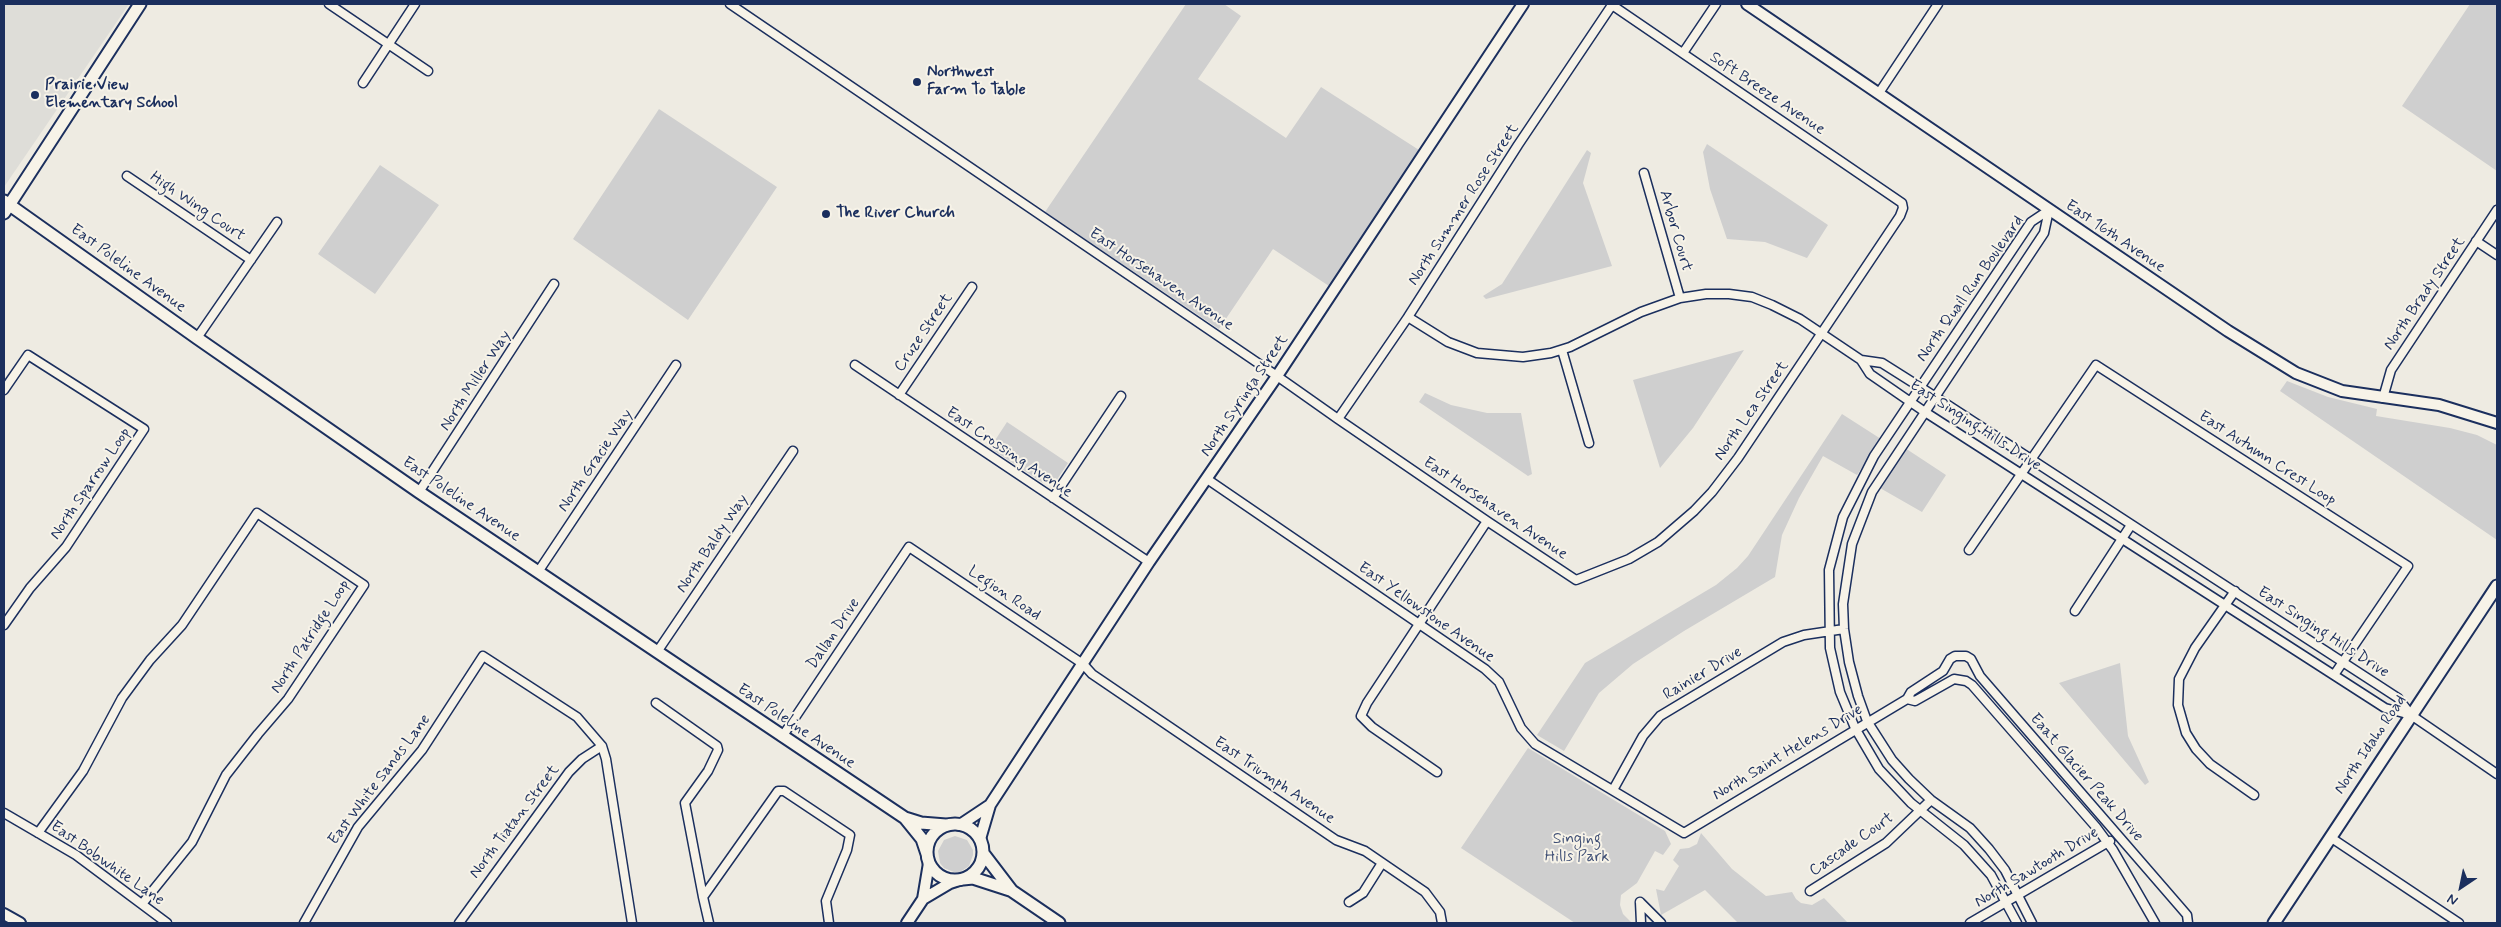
<!DOCTYPE html>
<style>
body{margin:0}
#map{position:relative;width:2501px;height:927px;overflow:hidden;background:#eeebe2;font-family:Mynerve,sans-serif}
canvas{display:block}
.frame{position:absolute;inset:0;border:5px solid #1b2f5e;pointer-events:none}
.north{position:absolute;left:2436px;top:862px;width:50px;height:50px;-webkit-text-stroke:4px #f7f3e8;paint-order:stroke;rotate:214deg;font-size:14px;font-weight:700;line-height:20px;text-align:center;color:#1b2f5e}
.north::after{content:'';display:block;margin:auto;width:18px;height:22px;background:#1b2f5e;clip-path:polygon(50% 0,100% 100%,50% 72%,0 100%)}
</style>
<div id="map">
<canvas width="2501" height="927"></canvas>
<div class="frame"></div>
<div class="north">N</div>
</div>
<script>
const ctx = document.querySelector('canvas').getContext('2d');
ctx.lineJoin = 'round';
function fill(path, color) { ctx.fillStyle = color; ctx.fill(path, 'evenodd'); }
const shape = rows => new Path2D(rows.map(r => 'M' + r).join(''));
function stroke(path, color, width, dash) { ctx.strokeStyle = color; ctx.lineWidth = width; ctx.lineCap = dash ? 'butt' : 'round'; ctx.setLineDash(dash || []); ctx.stroke(path); }
function drawText(font, color, halo, rows, align = 'center') {
  ctx.font = font + ' Mynerve,sans-serif'; ctx.lineWidth = 4; ctx.setLineDash([]); ctx.textBaseline = 'middle'; ctx.strokeStyle = halo; ctx.fillStyle = color; for (const [text, x, y, turn = 0] of rows) {
    ctx.save(); ctx.translate(x, y); ctx.rotate((+turn || 0) * Math.PI / 180); ctx.textAlign = isNaN(turn) ? turn : align; if (halo) ctx.strokeText(text, 0, 0); ctx.fillText(text, 0, 0); ctx.restore();
  }
}
const built = shape([
 [4,4,129,4,4,187]
]);
const green = shape([
 [1186,4,1224,4,1241,16,1198,79,1286,138,1321,87,1419,150,1329,286,1273,249,1219,329,1045,212],
 [2470,4,2497,4,2497,171,2402,106],
 [659,109,777,187,688,320,573,239],
 [1707,144,1828,225,1807,258,1765,242,1727,239,1710,189,1703,152],
 [1587,150,1591,153,1583,183,1612,266,1486,299,1483,296,1502,284],
 [380,165,439,205,375,294,318,254],
 [1744,350,1693,428,1660,468,1633,380],
 [2287,381,2328,397,2377,409,2376,416,2450,428,2477,435,2497,445,2497,540,2280,391],
 [1425,393,1451,405,1487,413,1521,413,1532,474,1528,476,1419,402],
 [1842,414,1881,439,1857,475,1823,456,1799,498,1782,535,1775,577,1684,631,1633,664,1599,693,1564,751,1537,735,1585,663,1716,585,1737,568,1748,556],
 [1007,422,1068,463,1056,481,1052,483,1043,483,990,448],
 [1905,448,1946,475,1922,512,1880,488],
 [2120,663,2128,736,2149,782,2145,785,2059,683],
 [1528,748,1665,831,1671,844,1663,855,1655,851,1637,883,1621,895,1620,905,1623,914,1632,923,1575,923,1461,848],
 [1701,833,1732,869,1766,896,1792,892,1796,899,1801,903,1812,905,1824,898,1848,923,1738,923,1705,890,1661,915,1656,889,1664,891,1679,866,1673,860,1680,849,1689,848,1697,844],
 [955,836,967,840,973,850,973,855,969,866,960,872,954,872,944,868,940,863,938,851,944,840]
]);
const minor = shape([
 [329,4,428,71],
 [730,4,1277,376,1338,419,1487,521,1576,580,1629,559,1658,542,1694,511,1712,492,1738,458,1900,216,1903,208,1902,203,1612,5,1518,145,1408,317,1338,419],
 [1683,53,1716,4],
 [363,83,415,4],
 [1879,93,1938,4],
 [1644,173,1680,298],
 [127,176,251,260],
 [2476,241,2497,255],
 [1408,317,1448,342,1477,353,1523,357,1551,353,1570,347,1641,312,1680,298,1706,294,1729,294,1752,297,1772,305,1800,319,1861,360,1870,374,1925,412,2385,708,2411,715,2497,774],
 [197,338,277,222],
 [1562,350,1589,443],
 [1861,360,1882,363,1920,387,2398,698,2411,715],
 [855,365,1149,562],
 [4,390,28,355,144,429,66,547,30,588,4,625],
 [899,395,972,287],
 [2383,398,2391,370,2497,210],
 [1207,479,1485,669,1499,682,1521,728,1535,744,1684,833,1907,699,1911,692,1943,671,1950,659,1955,656,1966,656,1971,659,1980,676,2181,908,2187,915,2188,923],
 [419,492,554,284],
 [1053,498,1121,396],
 [1969,550,2096,365,2408,566,2334,675],
 [538,572,676,365],
 [2235,591,2195,648,2179,679,2178,705,2186,733,2196,749,2210,764,2254,795],
 [2075,611,2131,525],
 [657,652,793,451],
 [1907,699,1915,701,1954,679,1966,681,1972,685,2096,827,2113,850,2155,923],
 [656,703,717,746,718,750,708,771,685,803,703,897],
 [782,737,909,547,1083,664,1092,674,1336,840,1365,851,1425,892,1440,912,1442,923],
 [1437,772,1372,727,1361,716,1367,703,1487,521],
 [1613,790,1643,736,1660,716,1783,642,1804,635,1844,629],
 [4,813,76,855,167,923],
 [38,833,83,771,122,698,150,660,182,625,257,513,364,585,288,699,258,734,226,775,192,842,142,904],
 [2330,837,2459,923],
 [1810,891,1886,843,1931,800],
 [1349,902,1363,893,1382,863],
 [1640,902,1661,923],
 [1640,902,1641,923],
 [304,923,358,827,422,750,483,656,577,717,602,746,606,759,632,923],
 [459,923,569,772,582,759,602,746],
 [709,923,703,897,778,791,784,791,850,835,847,850,826,901,829,923],
 [1970,923,2110,841],
 [2017,923,1991,875,1964,845,1911,803,1879,769,1855,728,1840,692,1830,648,1829,570,1843,517,1874,456,2031,222,2049,210],
 [2032,923,2005,870,1989,849,1970,828,1931,800,1909,779,1892,760,1867,721,1858,696,1849,662,1844,629,1843,604,1852,544,1872,492,2044,233,2049,210]
]);
const tertiary = shape([
 [1747,4,2228,331,2296,373,2342,391,2439,405,2497,423],
 [960,825,990,805],
 [980,839,990,805,1149,562,1277,376,1523,4],
 [923,899,929,863],
 [4,914,20,923],
 [907,923,923,899,950,883,962,879]
]);
const secondary = shape([
 [4,201,197,338,419,492,905,818,922,839,927,854],
 [4,213,140,4],
 [905,818,921,823,946,825],
 '927 852a28 28 0 1 1 56 0a28 28 0 1 1-56 0Z',
 [983,853,1012,891,1059,923],
 [963,879,973,878,1010,890],
 [2274,923,2497,586]
]);
const markers = [
 [917,82,5,"#1b2f5e"],
 [35,95,5,"#1b2f5e"],
 [826,214,5,"#1b2f5e"]
];
const poiNames = [
 ["Northwest",927,73],
 ["Farm To Table",927,91],
 ["Prairie View",45,86],
 ["Elementary School",45,104],
 ["The River Church",836,214]
];
const streetNames = [
 ["Soft Breeze Avenue",1767,94,34],
 ["North Summer Rose Street",1464,205,-57],
 ["High Wing Court",197,207,34],
 ["Arbor Court",1675,231,74],
 ["East 16th Avenue",2115,237,34],
 ["East Poleline Avenue",128,269,36],
 ["East Horsehaven Avenue",1161,280,34],
 ["North Quail Run Boulevard",1971,289,-55],
 ["North Brady Street",2425,294,-56],
 ["Cruze Street",924,333,-56],
 ["North Miller Way",476,381,-57],
 ["North Syringa Street",1245,396,-56],
 ["North Lea Street",1752,411,-55],
 ["East Singing Hills Drive",1975,426,33],
 ["East Crossing Avenue",1009,453,34],
 ["East Autumn Crest Loop",2267,459,33],
 ["North Gracie Way",596,461,-56],
 ["North Sparrow Loop",91,484,-56],
 ["East Poleline Avenue",461,500,34],
 ["East Horsehaven Avenue",1495,509,34],
 ["North Baldy Way",713,544,-56],
 ["Legion Road",1004,594,34],
 ["East Yellowstone Avenue",1426,613,35],
 ["East Singing Hills Drive",2323,633,33],
 ["Dallan Drive",834,634,-56],
 ["North Patridge Loop",311,637,-57],
 ["Rainier Drive",1703,674,-31],
 ["East Poleline Avenue",796,727,34],
 ["North Idaho Road",2371,745,-56],
 ["North Saint Helens Drive",1788,753,-31],
 ["Eaat Glacier Peak Drive",2086,778,49],
 ["East White Sands Lane",380,780,-53],
 ["East Triumph Avenue",1274,781,34],
 ["North Tiatan Street",515,822,-53],
 ["Cascade Court",1852,845,-35],
 ["East Bobwhite Lane",107,864,35],
 ["North Sawtooth Drive",2037,868,-31]
];
const parkNames = [
 ["Singing",1577,840],
 ["Hills Park",1577,858]
];
fill(built, '#deddd8');
fill(green, '#cfcfcf');
stroke(minor, '#1b2f5e', 11);
stroke(tertiary, '#1b2f5e', 14);
stroke(secondary, '#1b2f5e', 15);
stroke(minor, '#f7f3e8', 8);
stroke(tertiary, '#f7f3e8', 10);
stroke(secondary, '#f7f3e8', 11);
for (const [x, y, r, color] of markers) { const dot = new Path2D(); dot.arc(x, y, r, 0, 2 * Math.PI); ctx.fillStyle = color; ctx.fill(dot); stroke(dot, '#f7f3e8', 2); }
drawText('bold 16px', '#1b2f5e', '#f7f3e8', poiNames, 'left');
drawText('16px', '#1b2f5e', '#f7f3e8', streetNames);
drawText('16px', '#3f4f75', '#f7f3e8', parkNames);
</script>
